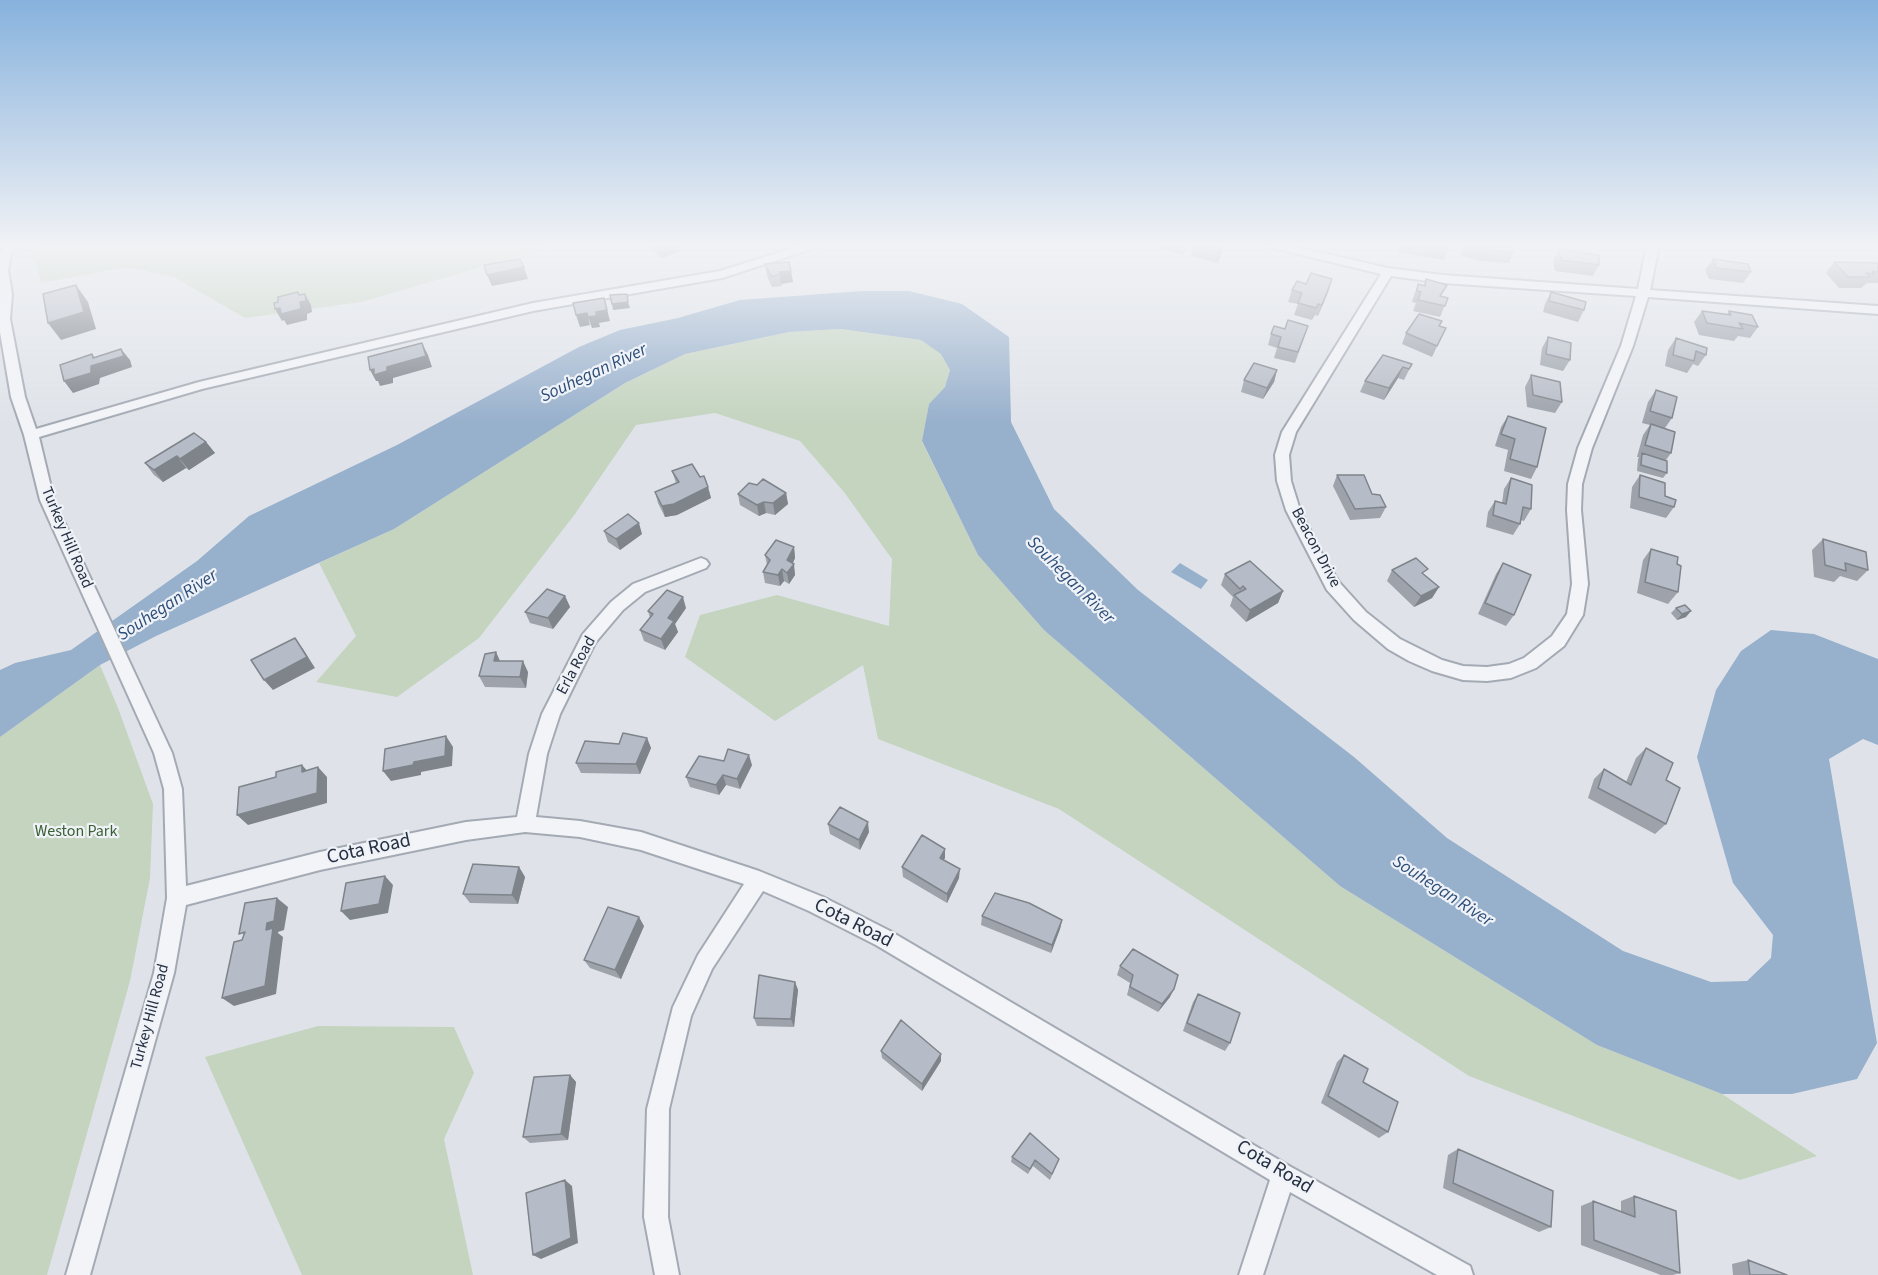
<!DOCTYPE html>
<style>
body{margin:0}
canvas{display:block;background:#dfe3e9}
</style>
<canvas width="1878" height="1275"></canvas>
<script>
const ctx = document.querySelector('canvas').getContext('2d');
ctx.lineJoin = 'round';
function fill(path, color) { ctx.fillStyle = color; ctx.fill(path, 'evenodd'); }
const shape = rows => new Path2D(rows.map(r => 'M' + r).join(''));
function stroke(path, color, width, dash) { ctx.strokeStyle = color; ctx.lineWidth = width; ctx.lineCap = dash ? 'butt' : 'round'; ctx.setLineDash(dash || []); ctx.stroke(path); }
function drawText(font, color, halo, rows, align = 'center') {
  ctx.font = font + ' "Source Sans 3",sans-serif'; ctx.lineWidth = 4.5; ctx.setLineDash([]); ctx.textBaseline = 'middle'; ctx.strokeStyle = halo; ctx.fillStyle = color; for (const [text, x, y, turn = 0] of rows) {
    ctx.save(); ctx.translate(x, y); ctx.rotate((+turn || 0) * Math.PI / 180); ctx.textAlign = isNaN(turn) ? turn : align; if (halo) ctx.strokeText(text, 0, 0); ctx.fillText(text, 0, 0); ctx.restore();
  }
}
const green = shape([
 [45,245,557,245,361,302,245,318,174,277,127,267,41,283,32,248],
 [841,329,921,340,942,354,950,370,945,387,929,404,922,442,978,555,1044,630,1340,886,1597,1045,1722,1094,1817,1156,1740,1180,1469,1076,1059,809,878,739,863,665,775,721,685,657,700,615,777,595,889,626,892,559,844,492,800,441,715,413,636,425,575,514,479,638,397,697,316,682,356,636,319,563,394,529,625,383,685,354,789,332],
 [100,665,118,708,153,804,150,878,130,981,47,1275,0,1275,0,737],
 [318,1026,454,1027,474,1073,444,1139,473,1275,302,1275,205,1057]
]);
const water = shape([
 [863,291,909,291,962,304,1009,337,1011,422,1054,509,1138,590,1354,757,1447,838,1623,951,1711,982,1747,981,1771,958,1773,935,1733,883,1697,757,1716,690,1741,651,1771,630,1814,634,1878,659,1878,745,1863,739,1829,759,1877,1043,1857,1079,1792,1094,1722,1094,1597,1045,1340,886,1044,630,978,555,922,441,929,404,945,387,950,370,941,354,921,340,841,329,789,332,685,354,625,383,394,529,156,636,100,665,0,737,0,670,15,663,71,650,197,561,249,516,397,445,579,347,620,330,678,318,740,300],
 [1180,563,1208,580,1201,589,1171,572]
]);
const minor = shape([
 [5,245,17,245,11,254,8,270,12,294,10,319,25,397,36,429,199,382,533,303,720,271,803,245,820,245,818,247,722,278,533,311,202,389,39,437,54,500,172,753,182,789,186,886,320,852,466,822,517,817,529,754,542,714,583,634,611,602,633,584,701,558,706,560,709,564,706,568,645,592,623,610,595,643,560,714,547,754,536,817,580,821,641,832,759,871,823,897,890,931,1291,1167,1470,1266,1473,1275,1437,1275,1290,1192,1263,1275,1239,1275,1270,1180,876,945,809,911,763,891,712,969,691,1016,669,1109,668,1217,679,1275,655,1275,644,1217,647,1109,673,1007,698,955,744,884,641,850,580,837,525,832,466,840,320,870,186,905,174,973,90,1275,66,1275,154,973,167,898,164,789,154,753,40,500,24,435,11,397,0,332,0,253,5,245],
 [1267,245,1287,245,1388,268,1443,275,1638,289,1647,245,1659,245,1650,290,1878,306,1878,314,1648,297,1633,346,1592,448,1582,484,1581,510,1588,584,1583,615,1564,646,1536,668,1511,678,1487,681,1463,680,1432,671,1409,661,1388,649,1354,620,1327,590,1286,510,1277,481,1275,455,1282,432,1381,274,1269,247,1267,245],
 [1391,276,1443,283,1636,296,1621,346,1578,448,1568,484,1567,510,1572,584,1567,614,1552,636,1524,658,1509,664,1487,667,1463,666,1442,660,1400,639,1366,612,1339,582,1322,554,1300,510,1291,481,1289,455,1296,432,1391,276]
]);
const wall = shape([
 [650,245,680,245,681,251,661,258,652,250],
 [1160,245,1187,245,1183,255,1159,248],
 [1193,245,1223,245,1218,263,1191,256],
 [1399,245,1448,245,1448,248,1444,260,1397,252],
 [1465,245,1514,252,1509,263,1482,261,1460,256],
 [1559,249,1599,265,1593,276,1555,271,1553,260],
 [1713,259,1751,272,1743,283,1709,279,1705,270],
 [1834,262,1878,263,1878,283,1867,283,1861,288,1839,288,1826,273],
 [765,264,791,271,793,282,781,284,782,286,772,287,767,276],
 [1426,279,1442,297,1448,298,1440,317,1413,311,1416,303,1412,302,1414,295,1418,284,1424,285],
 [1292,290,1329,290,1318,316,1315,315,1312,320,1294,315,1298,304,1288,302],
 [1551,292,1584,310,1578,322,1543,312,1545,304],
 [1702,311,1727,315,1729,311,1758,327,1750,338,1738,336,1734,341,1699,335,1694,322],
 [1308,326,1295,363,1274,358,1277,348,1268,345,1271,334,1285,329],
 [1439,326,1440,340,1432,357,1402,344,1406,333],
 [1548,337,1570,360,1563,371,1540,365,1542,348],
 [1676,338,1706,355,1698,366,1693,364,1687,373,1665,366,1668,350],
 [1412,364,1404,380,1398,378,1384,400,1360,392,1365,381],
 [1277,370,1274,382,1263,399,1241,392,1244,380],
 [1531,375,1562,402,1555,413,1527,407,1525,387],
 [1656,390,1672,418,1665,428,1671,453,1666,460,1667,473,1663,478,1637,471,1638,459,1639,457,1637,457,1643,435,1650,425,1642,423,1648,402],
 [1508,416,1537,467,1531,479,1504,471,1508,450,1495,446,1501,427],
 [206,442,215,453,189,470,186,468,163,482,154,475,145,463],
 [672,471,708,487,711,498,677,515,665,517,658,503,655,492,676,483],
 [1337,475,1372,494,1386,507,1380,518,1350,520,1333,486],
 [1640,475,1665,496,1674,507,1666,518,1630,508,1632,487],
 [1511,478,1531,509,1524,521,1521,520,1520,524,1513,535,1486,527,1488,512,1495,501,1502,503,1504,489],
 [757,485,786,493,788,504,775,515,766,513,759,516,740,505,738,494],
 [604,531,642,534,620,550,608,542],
 [1823,539,1868,570,1857,581,1840,576,1834,582,1814,577,1812,550],
 [794,547,795,558,793,563,795,575,789,584,784,581,780,586,765,583,763,572,767,565,765,555],
 [1651,549,1678,592,1668,604,1637,593,1643,560],
 [1503,563,1514,615,1506,626,1478,614,1496,574],
 [1392,570,1425,575,1439,587,1432,598,1414,607,1387,581],
 [1225,574,1283,591,1278,603,1246,622,1230,606,1233,597,1221,585],
 [565,596,570,607,553,629,530,623,525,612],
 [686,608,675,624,678,632,665,650,644,641,640,630,650,618,648,611],
 [1676,608,1686,617,1677,620,1671,613],
 [501,661,528,672,526,688,485,687,479,676],
 [647,738,651,748,640,774,581,773,576,763,619,744],
 [1646,748,1666,780,1666,824,1655,834,1588,798,1594,779,1604,769,1626,782,1636,758],
 [724,761,752,765,740,789,726,785,719,795,690,787,686,777],
 [828,824,869,832,860,850,830,834],
 [945,849,944,860,959,878,947,903,903,877,902,867],
 [519,867,525,877,518,904,470,903,463,894],
 [982,916,1062,920,1060,929,1051,953,981,925],
 [644,926,621,979,590,968,584,960],
 [1120,966,1170,997,1158,1012,1127,995,1130,983,1117,975],
 [795,982,798,990,794,1027,757,1026,754,1018],
 [1198,994,1230,1043,1225,1051,1183,1031,1193,1002],
 [881,1051,941,1061,922,1091,882,1058],
 [1344,1055,1363,1082,1388,1132,1379,1138,1321,1103,1337,1062],
 [570,1075,576,1082,568,1140,530,1143,523,1137],
 [1458,1149,1551,1227,1539,1232,1443,1188,1448,1155],
 [1012,1157,1059,1159,1050,1180,1033,1166,1028,1174,1011,1162],
 [1634,1196,1680,1273,1673,1275,1661,1275,1581,1245,1581,1206,1593,1201,1621,1212,1621,1201],
 [1748,1260,1787,1275,1733,1275,1732,1264]
]);
const shadedWall = shape([
 [664,245,680,245,681,251,661,258,658,246],
 [1185,245,1187,245,1183,255],
 [1223,245,1221,254,1218,263,1220,252],
 [524,267,528,279,492,286,487,275],
 [791,271,793,282,781,284,779,272],
 [1332,279,1329,290,1318,316,1322,305],
 [76,285,88,302,96,329,61,340,48,323],
 [298,292,303,302,305,294,311,305,312,312,307,314,307,320,287,325,284,320,282,321,275,309],
 [604,298,610,321,599,323,600,327,592,328,588,317,596,312],
 [628,302,630,308,613,310,612,304],
 [587,313,590,325,580,327,576,315],
 [422,343,428,355,432,367,393,378,393,383,380,386,378,381,376,381,370,370],
 [121,349,130,360,132,367,100,378,99,384,73,393,64,381,93,358,92,354,99,364],
 [1403,367,1398,378,1384,400,1389,388],
 [1277,370,1274,382,1263,399,1267,388],
 [206,442,215,453,189,470,180,459],
 [177,456,186,468,163,482,154,470],
 [708,487,711,498,677,515,665,517,662,506],
 [786,493,788,504,775,515,773,503],
 [764,502,766,513,759,516,757,505],
 [639,523,642,534,620,550,616,539],
 [794,547,795,558,790,569,794,564,795,575,789,584,787,573,787,560],
 [782,569,784,581,780,586,778,575],
 [1439,587,1432,598,1414,607,1421,596],
 [1283,591,1278,603,1246,622,1250,610],
 [565,596,570,607,553,629,548,618],
 [683,597,686,608,675,624,678,632,665,650,661,639,668,618],
 [1691,611,1686,617,1677,620,1682,614],
 [295,638,303,649,315,668,273,690,264,680],
 [496,652,501,663,494,661],
 [523,661,528,672,526,688,520,677],
 [446,736,453,747,452,766,421,772,421,775,391,781,383,771,414,762],
 [647,738,651,748,640,774,636,764],
 [749,755,752,765,740,789,737,779],
 [302,765,311,775,302,772],
 [318,767,327,777,327,803,248,825,237,815],
 [723,775,726,785,719,795,716,785],
 [868,822,869,832,860,850,859,840],
 [945,849,945,858,940,867,940,858],
 [519,867,525,877,518,904,512,895],
 [960,869,959,878,947,903,947,894],
 [385,876,393,885,388,913,350,920,341,911],
 [277,898,288,907,284,930,278,932,278,933,283,937,276,994,234,1006,222,998,267,923],
 [639,917,644,926,621,979,615,970],
 [1062,920,1060,929,1051,953,1052,945],
 [795,982,798,990,794,1027,791,1019],
 [1174,989,1170,997,1158,1012,1162,1004],
 [941,1054,941,1061,922,1091,922,1084],
 [570,1075,576,1082,568,1140,561,1134],
 [565,1180,572,1186,578,1243,541,1259,533,1255]
]);
const building = shape([
 [1193,245,1223,245,1220,252,1193,245],
 [1426,245,1448,245,1448,248,1426,245],
 [1466,245,1512,245,1514,252,1487,250,1466,245],
 [1559,249,1599,255,1599,265,1561,260,1559,249],
 [520,259,524,267,487,275,484,265,520,259],
 [1713,259,1748,264,1751,272,1716,268,1713,259],
 [789,262,791,271,779,272,780,275,771,276,765,264,789,262],
 [1834,262,1878,263,1878,272,1872,271,1874,274,1866,273,1870,277,1848,277,1834,262],
 [1311,273,1332,279,1322,305,1318,304,1316,308,1298,303,1302,293,1292,290,1297,281,1306,284,1311,273],
 [1426,279,1447,285,1440,296,1448,298,1445,306,1418,300,1421,292,1417,291,1418,284,1425,286,1426,279],
 [76,285,84,312,48,323,43,294,76,285],
 [298,292,299,295,305,294,306,301,300,302,301,309,281,314,280,308,275,309,274,303,278,302,278,297,298,292],
 [1551,292,1586,302,1584,310,1549,301,1551,292],
 [627,294,628,302,612,304,610,295,627,294],
 [604,298,607,310,596,312,596,316,588,317,587,313,576,315,573,303,604,298],
 [1702,311,1731,315,1729,311,1752,315,1758,327,1739,323,1743,329,1707,323,1702,311],
 [1419,314,1442,321,1439,326,1446,328,1437,346,1406,333,1419,314],
 [1288,320,1308,326,1298,352,1278,347,1281,337,1271,334,1274,326,1285,329,1288,320],
 [1548,337,1571,343,1570,360,1546,354,1548,337],
 [1676,338,1707,348,1706,355,1696,351,1694,361,1673,355,1676,338],
 [422,343,426,356,387,367,387,371,374,375,374,369,370,370,368,357,422,343],
 [121,349,124,356,91,366,91,373,64,381,60,365,92,354,93,358,121,349],
 [1383,355,1412,364,1409,369,1403,367,1389,388,1365,381,1383,355],
 [1254,363,1277,370,1267,388,1244,380,1254,363],
 [1531,375,1560,382,1562,402,1533,395,1531,375],
 [1656,390,1677,397,1672,418,1650,411,1656,390],
 [1508,416,1546,428,1537,467,1510,459,1515,439,1501,434,1508,416],
 [1651,424,1675,432,1671,453,1645,445,1651,424],
 [194,433,206,442,180,459,177,456,154,470,145,463,194,433],
 [1642,453,1667,461,1667,473,1641,465,1642,453],
 [692,464,700,477,704,476,708,487,674,504,662,506,655,492,679,482,672,471,692,464],
 [1337,475,1364,475,1372,494,1380,495,1386,507,1355,509,1337,475],
 [1640,475,1665,483,1665,496,1676,500,1674,507,1639,497,1640,475],
 [1511,478,1532,485,1531,509,1523,507,1520,524,1493,515,1495,501,1506,504,1511,478],
 [763,479,786,493,773,503,764,502,757,505,738,494,749,483,757,485,763,479],
 [628,514,639,523,616,539,604,531,628,514],
 [1823,539,1866,552,1868,570,1845,563,1846,571,1825,565,1823,539],
 [776,540,794,547,787,560,794,564,787,573,782,569,778,575,763,572,770,560,765,555,776,540],
 [1651,549,1678,557,1677,564,1681,566,1678,592,1645,582,1651,549],
 [1416,558,1428,569,1422,573,1439,587,1421,596,1392,570,1416,558],
 [1250,561,1283,591,1250,610,1234,595,1246,589,1243,586,1240,589,1225,574,1250,561],
 [1503,563,1531,575,1514,615,1485,603,1503,563],
 [547,589,565,596,548,618,525,612,547,589],
 [667,590,683,597,668,618,674,621,661,639,640,630,653,614,648,611,667,590],
 [1685,605,1691,611,1682,614,1676,608,1685,605],
 [295,638,307,657,264,680,251,660,295,638],
 [496,652,494,661,523,661,520,677,479,676,485,654,496,652],
 [623,733,647,738,636,764,576,763,585,741,619,744,623,733],
 [446,736,445,756,414,762,413,765,383,771,385,749,446,736],
 [1646,748,1673,763,1666,780,1680,788,1666,824,1598,788,1604,769,1631,785,1646,748],
 [728,749,749,755,737,779,723,775,716,785,686,777,699,756,724,761,728,749],
 [302,765,302,772,318,767,317,793,237,815,239,787,276,777,276,772,302,765],
 [840,807,868,822,859,840,828,824,840,807],
 [922,835,945,849,940,858,960,869,947,894,902,867,922,835],
 [473,864,519,867,512,895,463,894,473,864],
 [385,876,379,904,341,911,346,883,385,876],
 [995,893,1029,903,1062,920,1052,945,982,916,995,893],
 [277,898,274,921,267,923,266,930,273,928,265,986,222,998,234,942,242,940,245,932,239,934,245,903,277,898],
 [608,907,639,917,615,970,584,960,608,907],
 [1133,949,1178,975,1174,989,1162,1004,1130,987,1133,975,1120,966,1133,949],
 [759,975,795,982,791,1019,754,1018,759,975],
 [1198,994,1240,1013,1230,1043,1187,1023,1198,994],
 [901,1020,941,1054,922,1084,881,1051,901,1020],
 [1344,1055,1368,1069,1363,1082,1398,1102,1388,1132,1328,1096,1344,1055],
 [570,1075,561,1134,523,1137,534,1077,570,1075],
 [1030,1133,1059,1159,1052,1174,1035,1160,1030,1169,1012,1157,1030,1133],
 [1458,1149,1553,1191,1551,1227,1453,1183,1458,1149],
 [565,1180,571,1238,533,1255,526,1193,565,1180],
 [1634,1196,1676,1211,1680,1273,1594,1240,1593,1201,1635,1217,1634,1196],
 [1748,1260,1787,1275,1750,1275,1748,1260]
]);
const streetNames = [
 ["Turkey Hill Road",66,538,67],
 ["Beacon Drive",1315,548,62],
 ["Erla Road",577,666,-61],
 ["Turkey Hill Road",151,1017,-75]
];
const parkNames = [
 ["Weston Park",76,832]
];
const waterNames = [
 ["Souhegan River",594,374,-25],
 ["Souhegan River",1070,581,45],
 ["Souhegan River",168,606,-33],
 ["Souhegan River",1442,892,33]
];
const nearStreetnames = [
 ["Cota Road",369,850,-12],
 ["Cota Road",853,924,27],
 ["Cota Road",1274,1168,31]
];
fill(green, '#c4d4bf');
fill(water, '#97b0cc');
stroke(minor, '#a4aab4', 4);
fill(minor, '#f2f4f7');
fill(wall, '#9da2ab');
fill(shadedWall, '#7f848b');
fill(building, '#b6bcc7');
stroke(building, '#7f848b', 1.5);
const sky = ctx.createLinearGradient(0, 0, 0, 423);
sky.addColorStop(0, '#87b2dd');
sky.addColorStop(0.58, '#f1f2f5');
sky.addColorStop(1, '#f1f2f500');
ctx.fillStyle = sky;
ctx.fillRect(0, 0, 1878, 423);
drawText('16px', '#263042', '#eff2f7', streetNames);
drawText('16px', '#3a5f33', '#eff2f7', parkNames);
drawText('italic 18px', '#2d4e79', '#eff2f7', waterNames);
drawText('20px', '#263042', '#eff2f7', nearStreetnames);
</script>
